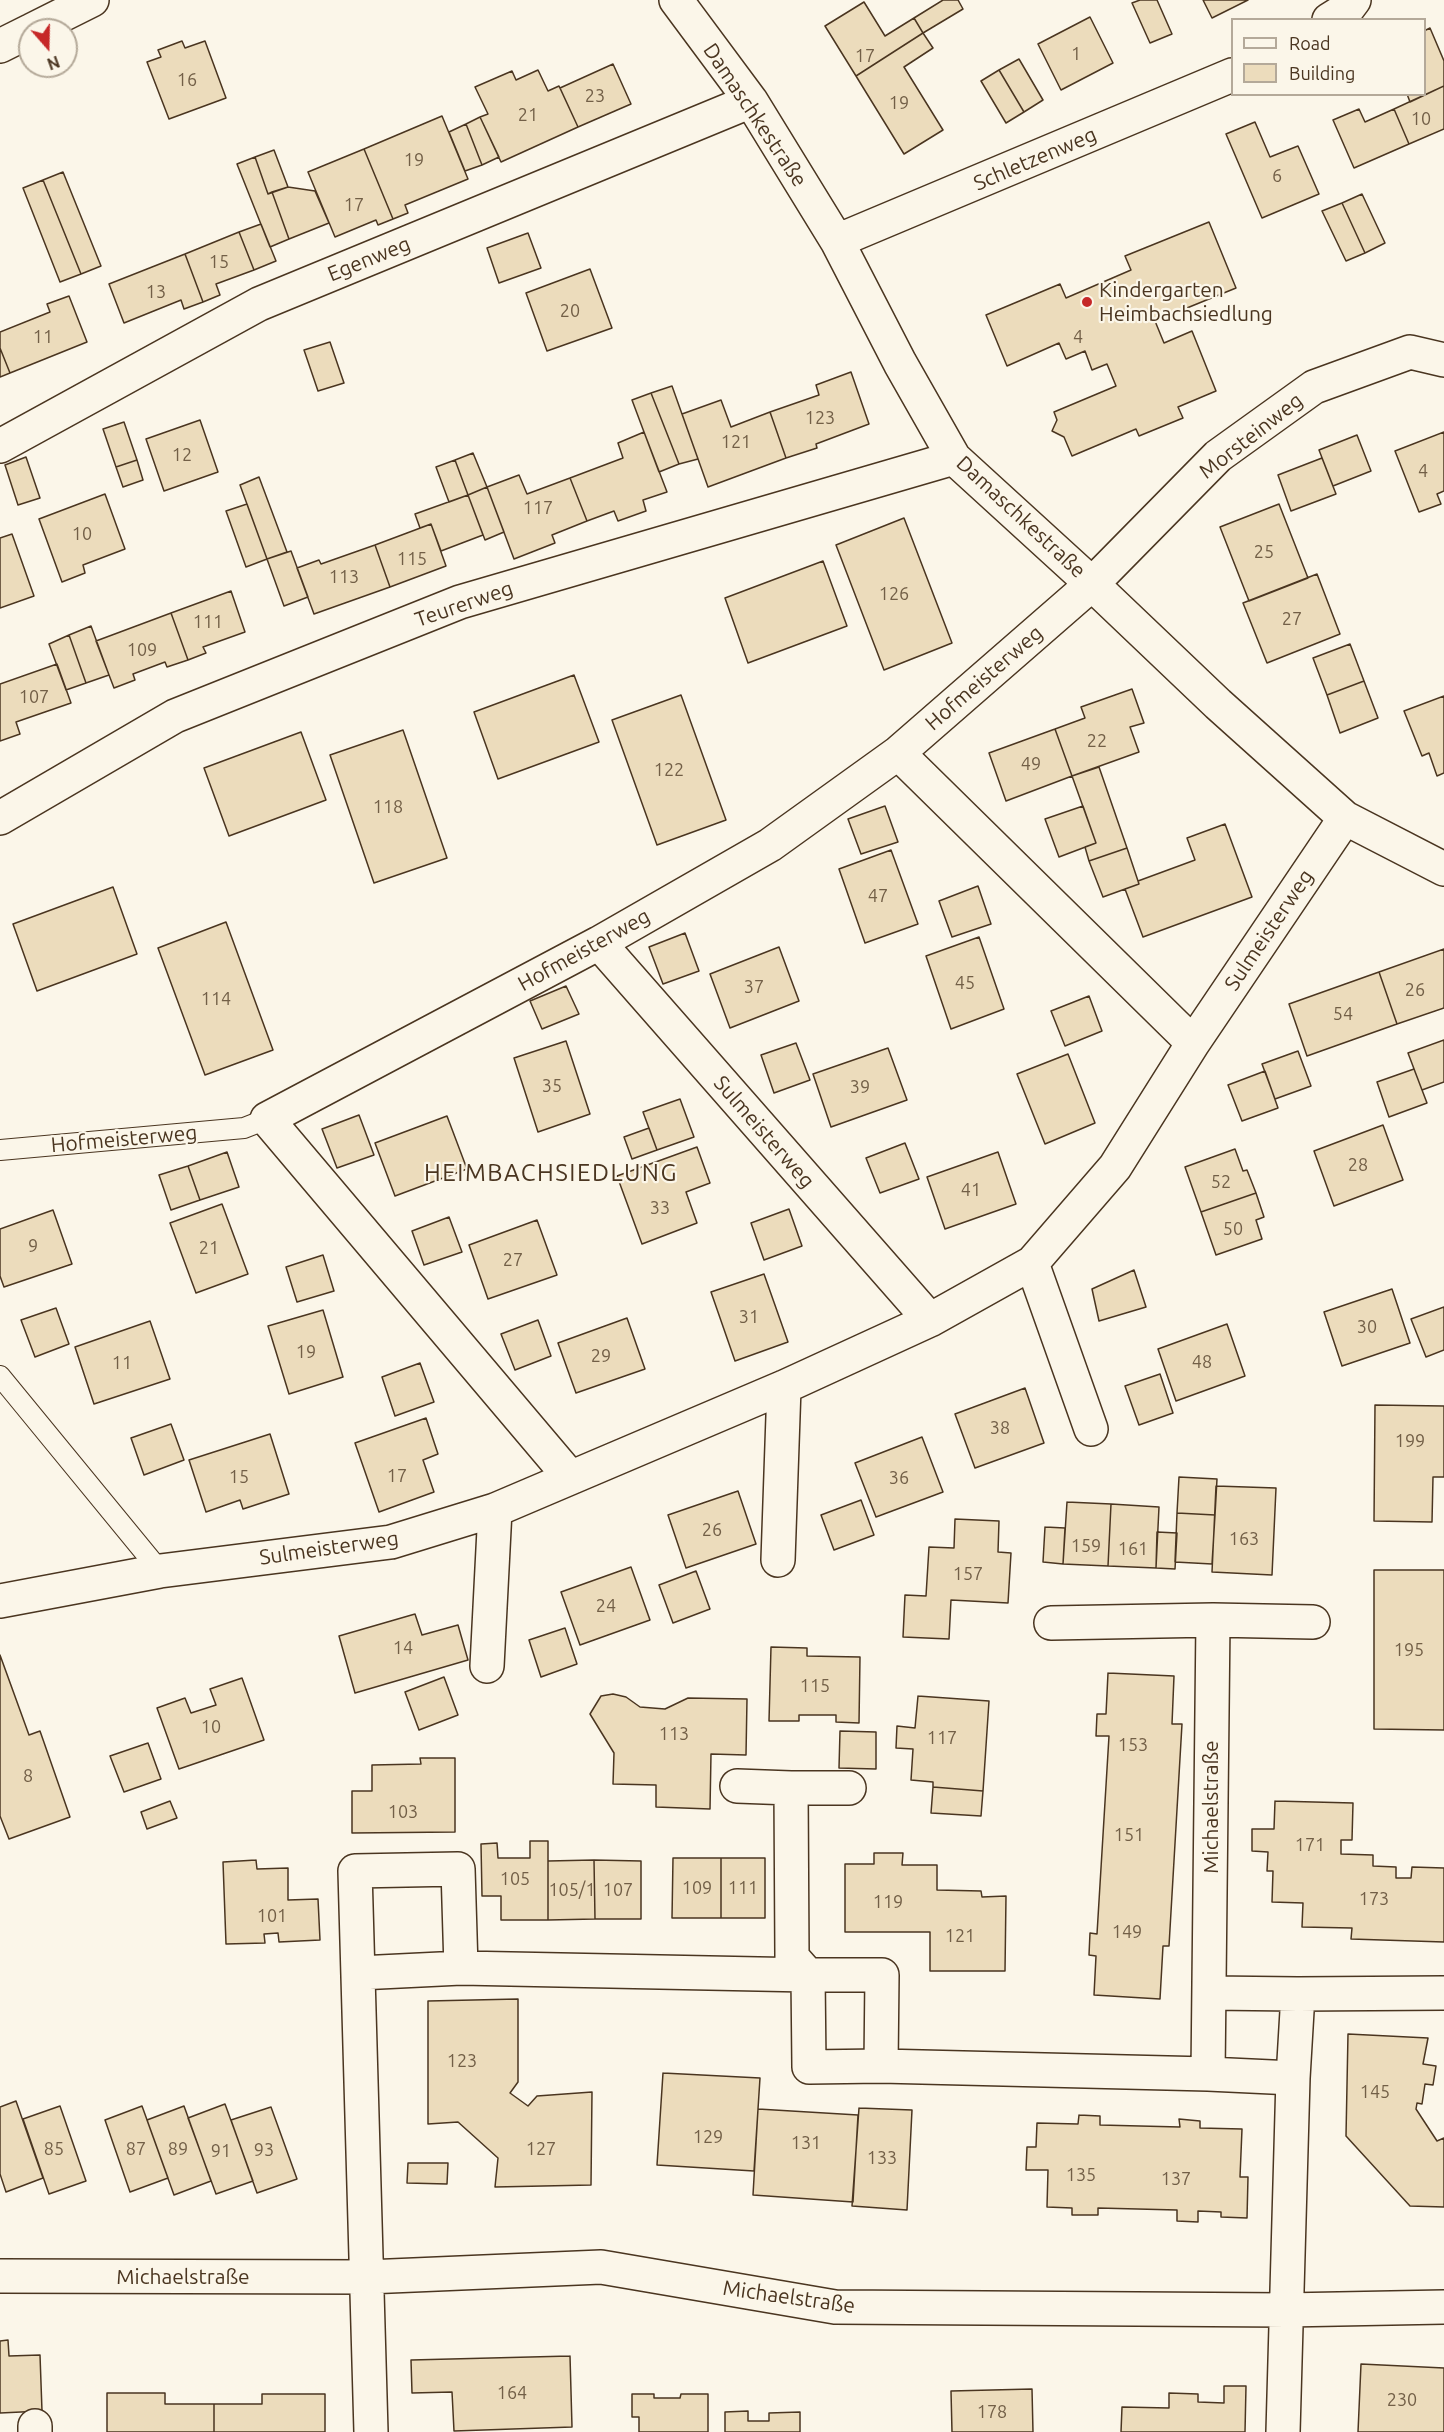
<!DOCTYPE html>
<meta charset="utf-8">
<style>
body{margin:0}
#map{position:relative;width:1444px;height:2432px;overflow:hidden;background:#fbf6e9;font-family:Ubuntu,sans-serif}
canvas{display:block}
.legend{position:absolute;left:1231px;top:18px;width:195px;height:78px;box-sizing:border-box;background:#fbf6e9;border:2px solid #b4a999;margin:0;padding:8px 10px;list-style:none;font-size:18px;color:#4a3520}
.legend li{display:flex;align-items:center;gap:12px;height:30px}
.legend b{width:30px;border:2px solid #b4a999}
.north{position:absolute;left:18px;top:18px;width:60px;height:60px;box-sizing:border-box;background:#fbf6e9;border:2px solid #b4a999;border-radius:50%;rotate:160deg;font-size:16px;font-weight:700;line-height:24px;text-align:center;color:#4a3520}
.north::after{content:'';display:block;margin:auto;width:21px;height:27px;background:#c62828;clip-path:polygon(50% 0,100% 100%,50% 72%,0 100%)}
</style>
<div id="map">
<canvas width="1444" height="2432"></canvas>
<ul class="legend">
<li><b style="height:8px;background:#fbf6e9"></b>Road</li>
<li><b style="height:16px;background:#ecdcbc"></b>Building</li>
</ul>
<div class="north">N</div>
</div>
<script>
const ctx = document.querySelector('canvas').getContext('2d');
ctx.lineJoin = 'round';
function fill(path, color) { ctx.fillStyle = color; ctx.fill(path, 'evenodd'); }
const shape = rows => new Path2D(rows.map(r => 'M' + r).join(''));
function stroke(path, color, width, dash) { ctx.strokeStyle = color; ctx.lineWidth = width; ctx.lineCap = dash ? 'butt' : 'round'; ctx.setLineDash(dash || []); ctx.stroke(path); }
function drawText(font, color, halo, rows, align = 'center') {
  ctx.font = font + ' Ubuntu,sans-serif'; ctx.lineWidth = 4.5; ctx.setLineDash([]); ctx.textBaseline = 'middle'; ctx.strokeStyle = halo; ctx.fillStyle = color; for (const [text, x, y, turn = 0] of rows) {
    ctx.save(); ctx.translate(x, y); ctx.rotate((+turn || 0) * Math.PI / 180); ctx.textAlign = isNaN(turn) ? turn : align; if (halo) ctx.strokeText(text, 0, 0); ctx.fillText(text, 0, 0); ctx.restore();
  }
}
const building = shape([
 [943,0,958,0,963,9,923,33,914,18,943,0],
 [1140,0,1157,0,1172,34,1150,43,1132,3,1140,0],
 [1203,0,1248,0,1212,18,1203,0],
 [864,2,885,36,914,18,923,33,856,76,825,26,864,2],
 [1090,17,1113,63,1061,90,1038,44,1090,17],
 [1430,28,1444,61,1444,86,1410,102,1407,94,1424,94,1424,31,1430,28],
 [923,33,933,48,904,67,943,130,904,154,856,76,923,33],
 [182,41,185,48,205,41,226,98,169,119,147,62,161,57,158,50,182,41],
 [1019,59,1043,100,1024,112,999,70,1019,59],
 [613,64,631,104,578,127,560,88,613,64],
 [538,70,548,91,559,86,578,127,501,162,480,117,488,114,475,87,512,71,516,80,538,70],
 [999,70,1024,112,1006,123,981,81,999,70],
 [1444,86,1444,129,1409,144,1394,109,1444,86],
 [1359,109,1365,122,1394,109,1409,144,1354,168,1333,120,1359,109],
 [442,116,468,179,405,205,408,213,393,219,364,149,442,116],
 [480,117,499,157,482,165,466,124,480,117],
 [1255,122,1270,157,1298,146,1319,194,1262,218,1226,134,1255,122],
 [466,124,482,165,465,171,449,132,466,124],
 [364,149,393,219,378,225,376,220,335,237,308,172,364,149],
 [274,150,288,187,268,194,255,157,274,150],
 [255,157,268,194,272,192,289,239,270,247,237,164,255,157],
 [63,172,101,266,81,274,43,180,63,172],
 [43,180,81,274,60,282,23,188,43,180],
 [288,187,315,191,329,223,289,239,272,192,288,187],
 [1362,194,1385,243,1365,253,1342,203,1362,194],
 [1342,203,1365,253,1346,261,1322,211,1342,203],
 [1209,222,1236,288,1155,321,1164,343,1192,331,1216,391,1178,407,1183,418,1139,436,1136,429,1072,456,1064,437,1052,431,1057,420,1054,412,1116,386,1107,364,1092,370,1085,351,1066,359,1059,343,1007,366,986,315,1060,284,1066,298,1131,270,1125,256,1209,222],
 [261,224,276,261,254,270,239,232,261,224],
 [239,232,254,270,216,284,220,295,203,302,185,254,239,232],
 [528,233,541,268,499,283,487,248,528,233],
 [185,254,203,302,184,309,181,300,124,323,109,284,185,254],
 [590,269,612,328,547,351,526,293,590,269],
 [69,296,87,342,10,373,0,348,0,332,50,312,47,304,69,296],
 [330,342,344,383,318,391,304,350,330,342],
 [0,348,10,373,0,377,0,348],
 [851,372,869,424,816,444,817,448,786,458,770,412,819,395,816,385,851,372],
 [672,386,698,459,679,464,651,393,672,386],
 [651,393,679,464,659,472,632,400,651,393],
 [721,400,731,427,770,412,786,458,708,487,682,414,721,400],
 [200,420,218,472,164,491,146,439,200,420],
 [124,422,137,460,116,467,103,429,124,422],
 [644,432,667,492,643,500,646,511,618,521,614,511,587,521,570,478,623,458,618,443,644,432],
 [1444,432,1444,491,1437,494,1441,504,1419,512,1395,451,1444,432],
 [1357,435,1371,471,1333,486,1319,450,1357,435],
 [473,453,487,487,468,495,455,460,473,453],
 [26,457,40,498,18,505,5,465,26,457],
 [1322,458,1336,494,1291,511,1278,475,1322,458],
 [137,460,143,480,123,487,116,467,137,460],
 [455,460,468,495,449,502,436,467,455,460],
 [519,475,527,494,570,478,587,521,552,535,555,543,514,559,487,487,519,475],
 [259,477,287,552,267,559,240,485,259,477],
 [487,487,504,532,485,540,468,495,487,487],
 [105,494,125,549,83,565,85,573,62,582,39,519,105,494],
 [468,495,483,535,441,551,431,524,420,528,415,514,468,495],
 [247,504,267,559,246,567,226,511,247,504],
 [1279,504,1308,578,1249,601,1220,527,1279,504],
 [904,518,952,643,884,670,836,545,904,518],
 [431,524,446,566,390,587,375,545,431,524],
 [12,534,34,596,0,608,0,538,12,534],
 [375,545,390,587,314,614,297,568,319,560,321,564,375,545],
 [291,551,308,597,284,606,267,559,291,551],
 [823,561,847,626,748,663,725,598,823,561],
 [1317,574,1340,634,1267,663,1243,603,1317,574],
 [231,591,245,632,203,647,206,653,188,660,171,613,231,591],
 [171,613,188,660,167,667,165,662,133,674,135,680,114,688,96,641,171,613],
 [91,626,109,675,86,683,69,635,91,626],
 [69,635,86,683,66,690,49,644,69,635],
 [1350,644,1364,681,1327,695,1313,658,1350,644],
 [57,664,71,703,16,722,20,734,0,741,0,684,57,664],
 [574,675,599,742,498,779,474,712,574,675],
 [1364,681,1378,718,1340,733,1327,695,1364,681],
 [1132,689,1144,723,1130,727,1139,752,1072,776,1055,729,1085,718,1081,707,1132,689],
 [681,695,726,820,657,845,612,720,681,695],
 [1444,696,1444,773,1437,776,1429,753,1422,756,1404,711,1444,696],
 [1055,729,1072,776,1006,801,989,753,1055,729],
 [403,730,447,858,374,883,330,755,403,730],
 [301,732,326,800,229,836,204,768,301,732],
 [1099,767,1127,848,1089,861,1085,847,1096,843,1072,776,1099,767],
 [885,806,898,842,861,854,848,819,885,806],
 [1083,806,1096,843,1059,857,1045,819,1083,806],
 [1225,824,1252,897,1143,937,1125,889,1139,884,1138,881,1195,860,1187,838,1225,824],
 [1127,848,1139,884,1103,897,1089,861,1127,848],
 [891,850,918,924,865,943,839,869,891,850],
 [978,886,991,924,952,937,939,901,978,886],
 [113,887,137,954,37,991,13,924,113,887],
 [226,922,273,1050,205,1075,158,948,226,922],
 [685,933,699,971,663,984,649,947,685,933],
 [979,937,1004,1009,951,1029,926,956,979,937],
 [779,947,799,1001,730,1028,710,974,779,947],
 [1444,949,1444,1008,1397,1024,1379,972,1444,949],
 [1379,972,1397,1024,1307,1056,1289,1004,1379,972],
 [566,986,579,1014,542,1029,530,1001,566,986],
 [1089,996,1102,1031,1065,1046,1051,1011,1089,996],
 [1444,1040,1444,1082,1422,1090,1408,1053,1444,1040],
 [566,1041,590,1114,538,1132,514,1058,566,1041],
 [796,1043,810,1080,774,1093,761,1055,796,1043],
 [888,1048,907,1100,831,1127,813,1074,888,1048],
 [1298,1051,1311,1086,1275,1099,1262,1064,1298,1051],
 [1068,1054,1095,1123,1045,1144,1017,1074,1068,1054],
 [1414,1069,1427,1103,1389,1117,1377,1082,1414,1069],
 [1265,1071,1278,1108,1242,1121,1228,1085,1265,1071],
 [680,1099,694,1137,657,1150,643,1112,680,1099],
 [359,1115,374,1155,337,1168,322,1129,359,1115],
 [447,1116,467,1169,395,1196,375,1143,447,1116],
 [1383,1125,1403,1180,1334,1206,1314,1151,1383,1125],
 [649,1128,657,1150,632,1159,624,1137,649,1128],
 [905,1143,919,1179,880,1193,866,1158,905,1143],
 [697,1147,710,1183,686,1192,697,1223,642,1244,617,1176,697,1147],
 [1235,1149,1243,1171,1247,1170,1256,1193,1201,1212,1185,1167,1235,1149],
 [227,1152,239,1187,200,1200,188,1166,227,1152],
 [998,1152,1016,1204,945,1229,927,1177,998,1152],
 [188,1166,200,1200,171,1210,159,1175,188,1166],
 [1256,1193,1264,1217,1256,1220,1262,1239,1216,1255,1201,1212,1256,1193],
 [222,1204,248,1274,196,1293,170,1223,222,1204],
 [789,1209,802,1246,764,1260,751,1223,789,1209],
 [53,1210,72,1264,4,1287,0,1276,0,1229,53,1210],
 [449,1217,462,1252,424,1265,412,1231,449,1217],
 [537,1220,557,1275,488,1299,469,1245,537,1220],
 [323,1255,334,1291,297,1302,286,1267,323,1255],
 [1134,1270,1146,1307,1099,1321,1092,1289,1134,1270],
 [764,1274,788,1342,735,1361,711,1292,764,1274],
 [1392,1289,1410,1343,1342,1366,1324,1312,1392,1289],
 [1444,1307,1444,1350,1426,1357,1411,1319,1444,1307],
 [56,1308,69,1344,35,1357,21,1320,56,1308],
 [323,1310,343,1377,289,1394,268,1326,323,1310],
 [627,1318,645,1369,576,1393,558,1343,627,1318],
 [538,1320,551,1356,515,1370,501,1334,538,1320],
 [150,1321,170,1379,94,1404,75,1347,150,1321],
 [1227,1324,1245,1376,1176,1401,1158,1349,1227,1324],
 [420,1363,434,1402,395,1416,382,1377,420,1363],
 [1160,1374,1173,1413,1139,1425,1125,1386,1160,1374],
 [1025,1388,1044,1443,975,1468,955,1414,1025,1388],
 [1375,1405,1444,1406,1444,1477,1433,1477,1432,1522,1374,1521,1375,1405],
 [426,1418,438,1454,423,1460,434,1492,379,1512,355,1443,426,1418],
 [171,1424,184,1460,144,1475,131,1438,171,1424],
 [270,1434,289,1494,243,1509,240,1500,206,1512,189,1460,270,1434],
 [922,1437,943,1492,876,1517,855,1463,922,1437],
 [1179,1477,1217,1479,1215,1515,1177,1513,1179,1477],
 [1216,1486,1276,1488,1272,1575,1212,1572,1216,1486],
 [738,1491,756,1544,686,1568,668,1515,738,1491],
 [861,1500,874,1535,834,1550,821,1515,861,1500],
 [1067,1502,1111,1504,1108,1566,1063,1564,1067,1502],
 [1111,1504,1159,1507,1156,1568,1108,1566,1111,1504],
 [1177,1513,1215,1515,1212,1564,1175,1562,1177,1513],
 [955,1519,999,1521,998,1552,1011,1553,1008,1603,951,1600,949,1639,903,1637,905,1595,926,1596,929,1547,954,1548,955,1519],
 [1045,1527,1065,1528,1063,1564,1043,1562,1045,1527],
 [1157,1532,1177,1533,1175,1569,1156,1568,1157,1532],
 [631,1567,650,1620,580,1645,561,1592,631,1567],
 [1374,1570,1444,1570,1444,1730,1374,1729,1374,1570],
 [696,1571,710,1609,673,1623,659,1585,696,1571],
 [415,1614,422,1635,458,1625,468,1660,355,1693,339,1636,415,1614],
 [565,1628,577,1664,541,1677,529,1640,565,1628],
 [771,1647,807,1648,807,1656,860,1657,859,1723,836,1722,836,1715,799,1715,799,1721,769,1721,771,1647],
 [0,1655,29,1735,40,1731,70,1817,9,1839,0,1816,0,1655],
 [1108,1673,1174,1676,1172,1724,1182,1724,1169,1946,1163,1946,1160,1999,1094,1995,1096,1956,1089,1955,1090,1933,1097,1934,1109,1736,1096,1736,1097,1714,1106,1714,1108,1673],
 [444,1677,458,1715,419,1730,405,1692,444,1677],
 [242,1678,264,1740,179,1769,157,1708,185,1698,191,1713,216,1705,210,1689,242,1678],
 [613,1694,626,1697,640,1707,665,1709,688,1698,747,1699,746,1755,711,1754,710,1809,656,1807,656,1785,613,1784,614,1753,590,1714,601,1696,613,1694],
 [918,1696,989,1701,983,1791,933,1787,933,1782,911,1780,913,1749,896,1748,897,1726,915,1728,918,1696],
 [840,1731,876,1732,876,1769,839,1768,840,1731],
 [148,1743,161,1779,124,1792,110,1756,148,1743],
 [420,1758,455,1758,455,1832,352,1833,352,1791,372,1791,372,1765,421,1764,420,1758],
 [933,1787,983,1791,981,1816,931,1813,933,1787],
 [170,1801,177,1818,147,1829,141,1812,170,1801],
 [1275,1801,1353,1803,1352,1840,1341,1840,1341,1854,1373,1855,1373,1866,1396,1867,1396,1878,1411,1878,1412,1867,1444,1868,1444,1942,1351,1939,1352,1928,1302,1927,1303,1903,1272,1902,1273,1871,1267,1871,1268,1852,1252,1851,1252,1829,1274,1829,1275,1801],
 [530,1841,548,1841,548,1920,501,1920,501,1896,482,1896,481,1844,497,1843,498,1858,530,1858,530,1841],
 [874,1853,903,1853,902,1865,937,1865,937,1890,981,1891,982,1897,1006,1896,1005,1971,930,1971,930,1932,845,1932,845,1864,874,1864,874,1853],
 [673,1858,721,1858,721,1918,672,1918,673,1858],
 [721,1858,765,1858,765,1918,721,1918,721,1858],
 [256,1860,257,1869,288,1868,288,1900,318,1899,320,1940,279,1942,278,1933,264,1934,265,1943,226,1944,223,1862,256,1860],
 [594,1860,595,1919,548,1920,548,1861,594,1860],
 [594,1860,641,1861,641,1919,595,1919,594,1860],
 [518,1999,518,2082,510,2093,528,2106,537,2096,592,2092,591,2185,495,2187,498,2158,458,2122,428,2124,428,2001,518,1999],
 [1348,2034,1428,2038,1423,2064,1436,2066,1433,2085,1425,2084,1422,2104,1417,2103,1416,2109,1437,2141,1444,2138,1444,2207,1410,2206,1346,2136,1348,2034],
 [663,2073,760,2078,754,2171,657,2165,663,2073],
 [16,2101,43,2178,6,2192,0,2174,0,2107,16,2101],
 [225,2104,253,2181,216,2194,188,2118,225,2104],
 [60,2106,86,2181,49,2194,23,2119,60,2106],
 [142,2106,168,2178,130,2192,105,2120,142,2106],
 [184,2106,211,2181,174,2195,147,2120,184,2106],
 [271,2107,297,2179,257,2193,231,2120,271,2107],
 [859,2108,912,2110,907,2210,852,2206,859,2108],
 [758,2109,858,2115,853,2202,753,2195,758,2109],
 [1079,2115,1100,2116,1100,2125,1180,2127,1179,2119,1200,2121,1200,2128,1242,2129,1240,2177,1248,2177,1247,2218,1221,2217,1221,2212,1198,2211,1198,2222,1177,2221,1177,2210,1098,2208,1098,2215,1072,2215,1072,2208,1047,2207,1048,2170,1026,2170,1027,2147,1036,2147,1037,2123,1078,2124,1079,2115],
 [408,2163,448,2163,447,2184,407,2183,408,2163],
 [8,2340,9,2356,40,2355,42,2411,0,2413,0,2341,8,2340],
 [570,2356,572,2427,454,2431,452,2392,412,2393,411,2360,570,2356],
 [1361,2364,1444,2368,1444,2432,1358,2432,1361,2364],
 [1224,2386,1246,2386,1245,2432,1121,2432,1122,2407,1169,2408,1169,2393,1198,2394,1198,2402,1224,2403,1224,2386],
 [1032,2389,1033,2432,952,2432,951,2391,1032,2389],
 [107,2393,165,2393,165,2404,214,2404,214,2432,107,2432,107,2393],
 [262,2394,325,2394,325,2432,214,2432,214,2404,262,2404,262,2394],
 [632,2394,654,2394,654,2398,680,2398,681,2394,708,2394,708,2432,639,2432,639,2417,632,2417,632,2394],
 [748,2411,748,2421,769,2421,769,2413,800,2412,800,2432,725,2432,725,2412,748,2411]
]);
const lane = shape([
 [0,1150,244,1128,267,1119],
 [0,1376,160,1571]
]);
const street = shape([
 [676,0,751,101,837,241,900,363,954,458,1092,584,1218,704,1345,818,1444,869],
 [1329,20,1348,8,1354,0],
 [32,30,92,0],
 [0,46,30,31],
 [837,241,1232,75],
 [0,446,259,304,751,101],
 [898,753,1193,1043],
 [0,818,175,716,460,602,954,458],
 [599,943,930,1320],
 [1032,1263,1091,1429],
 [570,1477,267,1119,599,943,770,845,898,753,1092,584,1218,456,1314,387,1410,352,1444,360],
 [778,1560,784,1387],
 [0,1601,160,1571,391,1542,495,1510,784,1387,930,1320,1032,1263,1115,1167,1193,1043,1345,818],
 [1051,1623,1213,1620],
 [487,1666,495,1510],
 [737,1786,791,1788],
 [849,1788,791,1788,792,1957,808,1975,809,2067,881,2066],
 [359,1973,461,1968],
 [1210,1993,1298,1994],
 [1208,2074,1213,1620,1313,1622],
 [0,2276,367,2277,601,2267,835,2307,1286,2310,1444,2307],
 [35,2432,35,2426],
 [371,2432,355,1871,458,1869,461,1968,808,1975,882,1975,881,2066,1208,2074,1293,2078,1298,1994,1444,1993],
 [1283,2432,1293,2078]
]);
const markers = [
 [1087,302,6,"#c62828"]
];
const numberNames = [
 ["1",1076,54],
 ["17",865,56],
 ["16",187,80],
 ["23",595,96],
 ["19",899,103],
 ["21",528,115],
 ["10",1421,119],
 ["19",414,160],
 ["6",1277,176],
 ["17",354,205],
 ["15",219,262],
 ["13",156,292],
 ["20",570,311],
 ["11",43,337],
 ["4",1078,337],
 ["123",820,418],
 ["121",736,442],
 ["12",182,455],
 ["4",1423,471],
 ["117",538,508],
 ["10",82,534],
 ["25",1264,552],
 ["115",412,559],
 ["113",344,577],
 ["126",894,594],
 ["27",1292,619],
 ["111",208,622],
 ["109",142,650],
 ["107",34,697],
 ["22",1097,741],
 ["49",1031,764],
 ["122",669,770],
 ["118",388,807],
 ["47",878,896],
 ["45",965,983],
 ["37",754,987],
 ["26",1415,990],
 ["114",216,999],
 ["54",1343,1014],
 ["35",552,1086],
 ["39",860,1087],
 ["28",1358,1165],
 ["52",1221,1182],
 ["41",971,1190],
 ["33",660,1208],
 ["50",1233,1229],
 ["9",33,1246],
 ["21",209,1248],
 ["27",513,1260],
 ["31",749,1317],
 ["30",1367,1327],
 ["19",306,1352],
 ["29",601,1356],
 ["48",1202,1362],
 ["11",122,1363],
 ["38",1000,1428],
 ["199",1410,1441],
 ["17",397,1476],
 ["15",239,1477],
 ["36",899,1478],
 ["26",712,1530],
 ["163",1244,1539],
 ["159",1086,1546],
 ["161",1133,1549],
 ["157",968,1574],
 ["24",606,1606],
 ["14",403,1648],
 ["195",1409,1650],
 ["115",815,1686],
 ["10",211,1727],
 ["113",674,1734],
 ["117",942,1738],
 ["153",1133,1745],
 ["8",28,1776],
 ["103",403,1812],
 ["151",1129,1835],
 ["171",1310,1845],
 ["105",515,1879],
 ["109",697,1888],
 ["111",743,1888],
 ["105/1",572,1890],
 ["107",618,1890],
 ["173",1374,1899],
 ["119",888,1902],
 ["101",272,1916],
 ["149",1127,1932],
 ["121",960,1936],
 ["123",462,2061],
 ["145",1375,2092],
 ["129",708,2137],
 ["131",806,2143],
 ["85",54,2149],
 ["87",136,2149],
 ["89",178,2149],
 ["127",541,2149],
 ["93",264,2150],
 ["91",221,2151],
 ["133",882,2158],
 ["135",1081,2175],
 ["137",1176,2179],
 ["164",512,2393],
 ["230",1402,2400],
 ["178",992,2412]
];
const streetNames = [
 ["Damaschkestraße",755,115,56],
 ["Schletzenweg",1035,159,-23],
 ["Egenweg",369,259,-22],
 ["Morsteinweg",1251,436,-38],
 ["Damaschkestraße",1021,517,43],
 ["Teurerweg",464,604,-19],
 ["Hofmeisterweg",984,678,-41],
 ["Sulmeisterweg",1269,930,-56],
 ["Hofmeisterweg",584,950,-29],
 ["Sulmeisterweg",764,1132,49],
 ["Hofmeisterweg",124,1139,-5],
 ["Sulmeisterweg",329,1548,-8],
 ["Michaelstraße",1211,1807,-90],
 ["Michaelstraße",183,2277],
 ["Michaelstraße",789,2297,8]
];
const poiNames = [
 ["Kindergarten",1099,290],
 ["Heimbachsiedlung",1099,314]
];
const quarterNames = [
 ["HEIMBACHSIEDLUNG",551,1173]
];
fill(building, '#ecdcbc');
stroke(building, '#4a3520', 1.5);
stroke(lane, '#4a3520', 22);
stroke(street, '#4a3520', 36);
stroke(lane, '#fbf6e9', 20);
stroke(street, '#fbf6e9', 33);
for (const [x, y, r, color] of markers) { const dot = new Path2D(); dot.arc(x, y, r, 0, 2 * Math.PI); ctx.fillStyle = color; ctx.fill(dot); stroke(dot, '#fbf6e9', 2); }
drawText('18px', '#725f47', null, numberNames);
drawText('21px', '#4a3520', '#fbf6e9', streetNames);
drawText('21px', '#4a3520', '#fbf6e9', poiNames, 'left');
ctx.letterSpacing = '1.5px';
drawText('24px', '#4a3520', '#fbf6e9', quarterNames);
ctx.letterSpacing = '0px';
</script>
